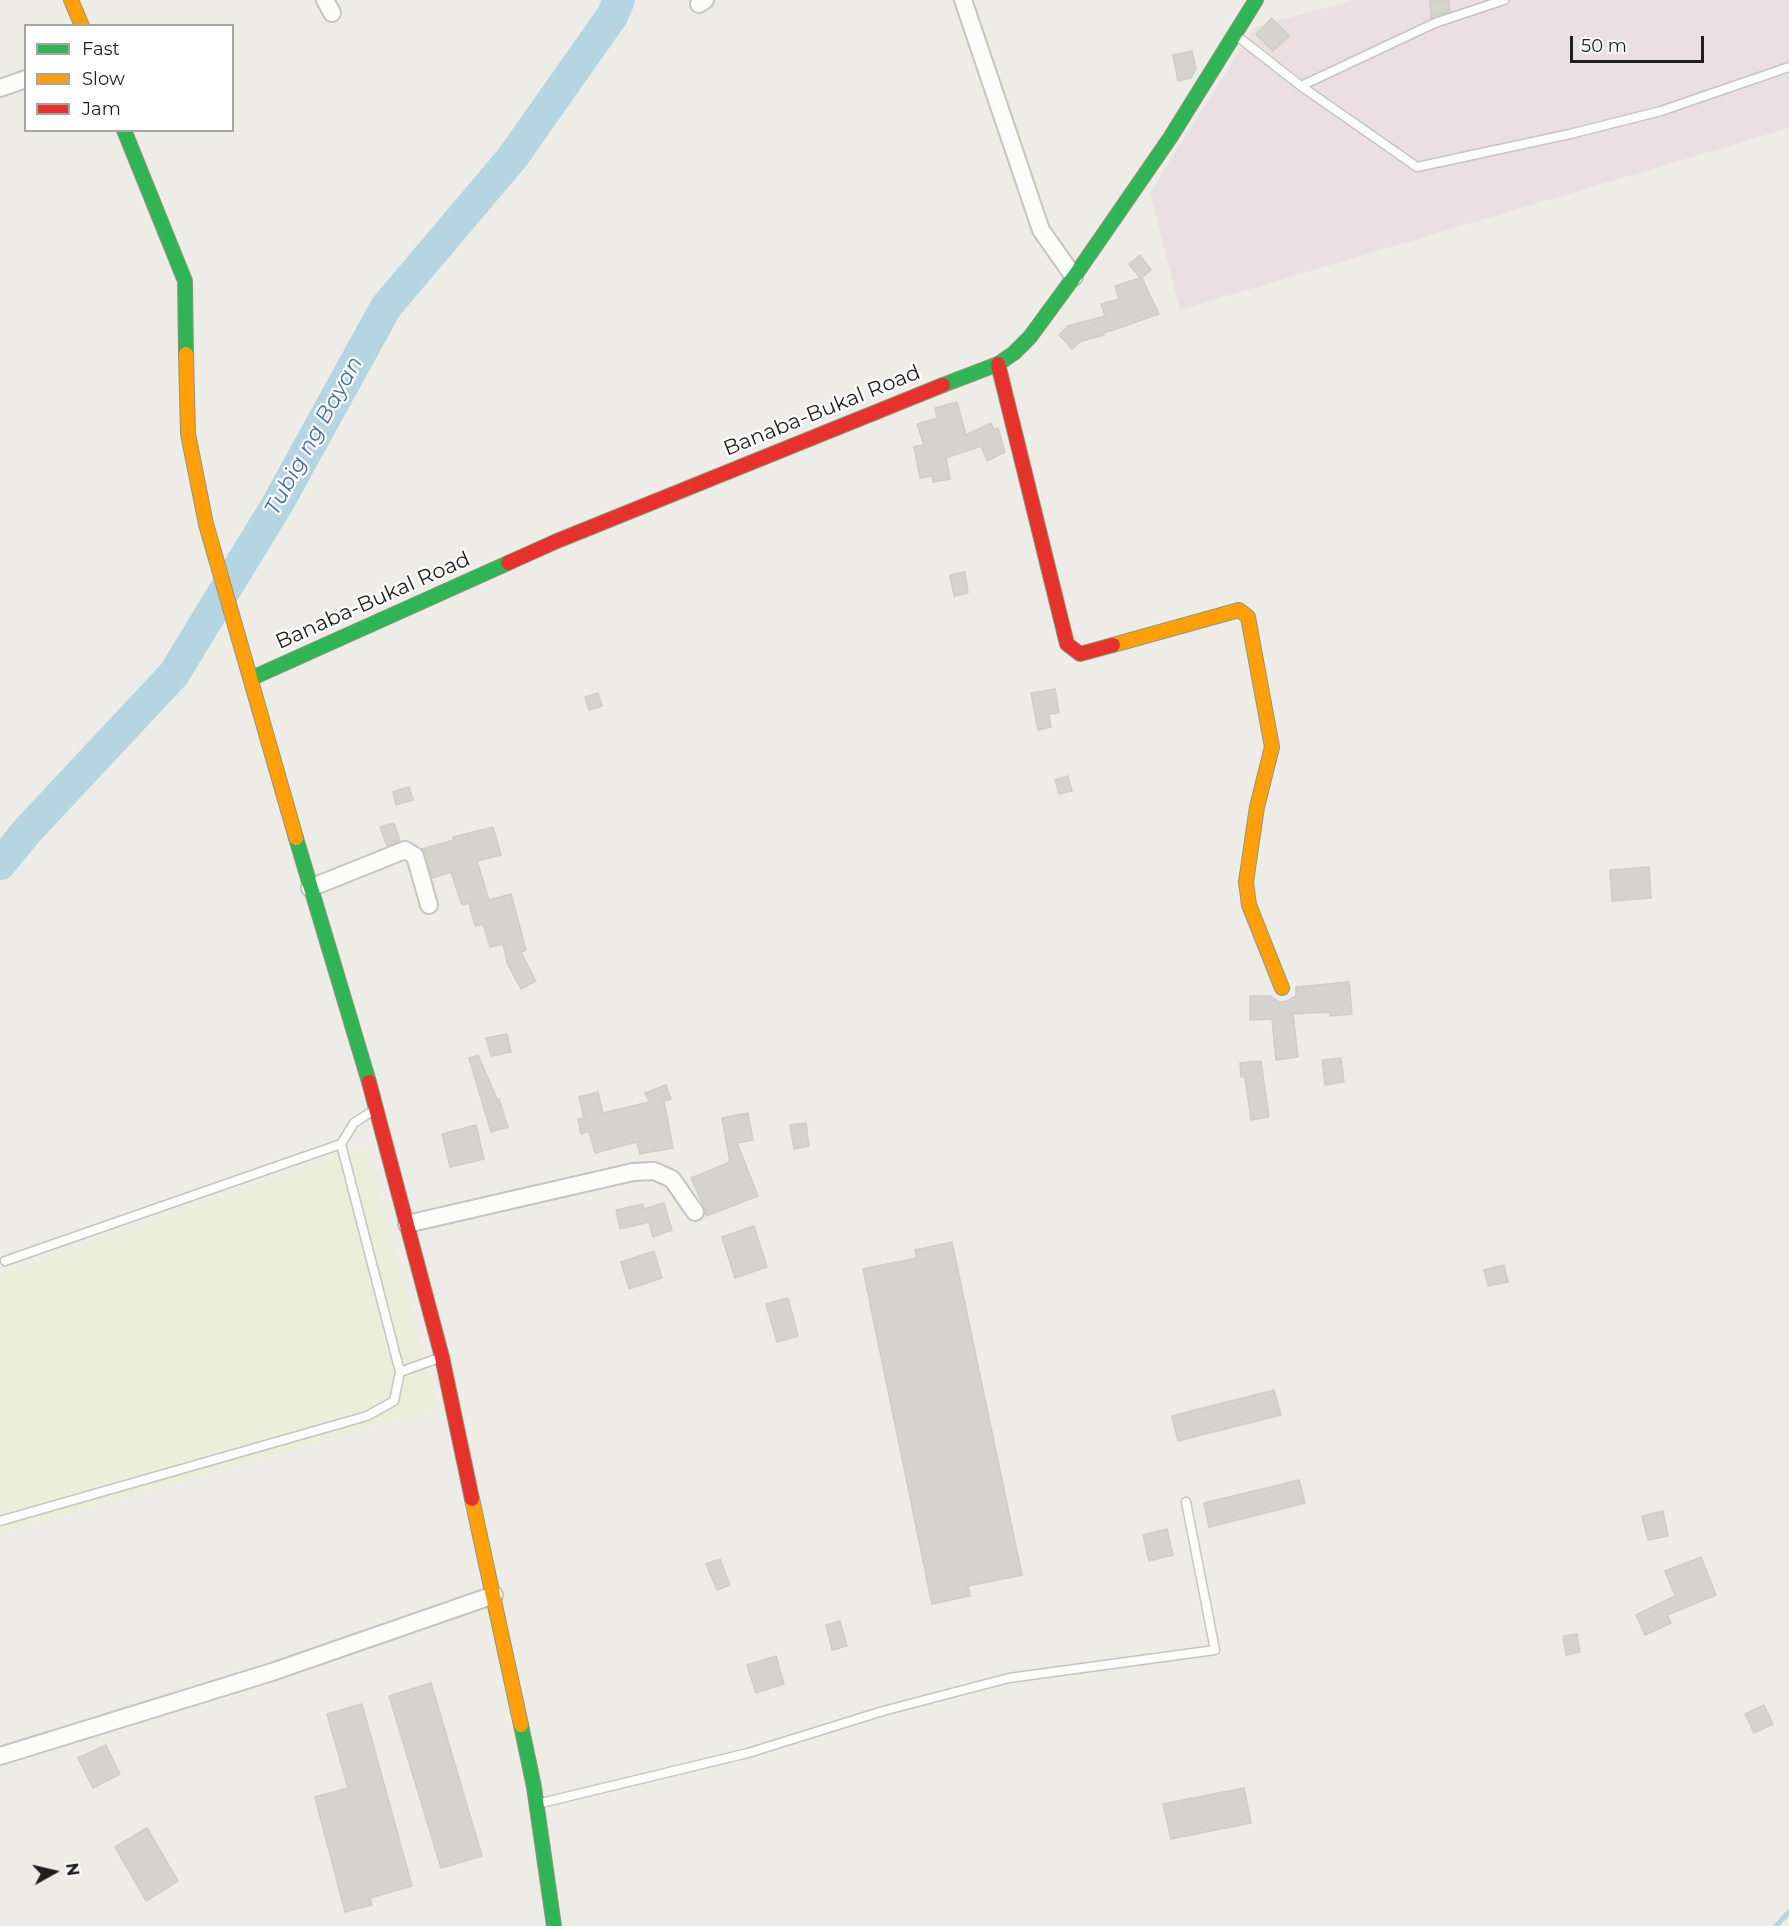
<!DOCTYPE html>
<style>
body{margin:0}
#map{position:relative;width:1789px;height:1926px;overflow:hidden;background:#edece6;font-family:Montserrat,sans-serif}
canvas{display:block}
.legend{position:absolute;left:24px;top:24px;width:210px;height:108px;box-sizing:border-box;background:#fff;border:2px solid #a5a5a5;margin:0;padding:8px 10px;list-style:none;font-size:18px;color:#1e1e1e}
.legend li{display:flex;align-items:center;gap:12px;height:30px}
.legend b{width:30px;border:2px solid #a5a5a5}
.north{position:absolute;left:24px;top:1842px;width:60px;height:60px;-webkit-text-stroke:4px #fff;paint-order:stroke;rotate:82deg;font-size:16px;font-weight:700;line-height:24px;text-align:center;color:#1e1e1e}
.north::after{content:'';display:block;margin:auto;width:21px;height:27px;background:#1e1e1e;clip-path:polygon(50% 0,100% 100%,50% 72%,0 100%)}
.scale{position:absolute;left:1570px;top:36px;width:134px;height:27px;box-sizing:border-box;border:3px solid #1e1e1e;border-top:0;padding-left:8px;font-size:18px;line-height:21px;white-space:nowrap;color:#1e1e1e;-webkit-text-stroke:4px #fff;paint-order:stroke}
</style>
<div id="map">
<canvas width="1789" height="1926"></canvas>
<ul class="legend">
<li><b style="height:8px;background:#30b455"></b>Fast</li>
<li><b style="height:8px;background:#ff9f0a"></b>Slow</li>
<li><b style="height:8px;background:#e5322d"></b>Jam</li>
</ul>
<div class="north">N</div>
<div class="scale">50 m</div>
</div>
<script>
const ctx = document.querySelector('canvas').getContext('2d');
ctx.lineJoin = 'round';
function fill(path, color) { ctx.fillStyle = color; ctx.fill(path, 'evenodd'); }
const shape = rows => new Path2D(rows.map(r => 'M' + r).join(''));
function stroke(path, color, width, dash) { ctx.strokeStyle = color; ctx.lineWidth = width; ctx.lineCap = dash ? 'butt' : 'round'; ctx.setLineDash(dash || []); ctx.stroke(path); }
function drawText(font, color, halo, rows, align = 'center') {
  ctx.font = font + ' Montserrat,sans-serif'; ctx.lineWidth = 4.5; ctx.setLineDash([]); ctx.textBaseline = 'middle'; ctx.strokeStyle = halo; ctx.fillStyle = color; for (const [text, x, y, turn = 0] of rows) {
    ctx.save(); ctx.translate(x, y); ctx.rotate((+turn || 0) * Math.PI / 180); ctx.textAlign = isNaN(turn) ? turn : align; if (halo) ctx.strokeText(text, 0, 0); ctx.fillText(text, 0, 0); ctx.restore();
  }
}
const industrial = shape([
 [1354,0,1789,0,1789,128,1180,310,1150,192,1255,27]
]);
const farmland = shape([
 [364,1147,438,1407,0,1533,0,1274]
]);
const stream = shape([
 [1776,1926,1789,1912]
]);
const river = shape([
 [0,864,27,831,174,674,278,503,386,307,512,158,612,16,619,0]
]);
const building = shape([
 [1430,0,1449,0,1450,11,1431,18,1430,0],
 [1272,18,1289,36,1273,51,1256,34,1272,18],
 [1192,51,1196,69,1191,78,1178,81,1173,55,1192,51],
 [1140,255,1151,270,1142,278,1159,314,1104,333,1104,335,1079,342,1072,349,1059,335,1068,326,1105,316,1101,304,1119,299,1115,286,1140,278,1129,264,1140,255],
 [957,402,966,435,991,423,994,430,998,428,1005,452,987,461,981,446,946,458,950,479,933,482,932,476,920,478,914,447,924,445,917,424,937,418,935,408,957,402],
 [965,572,968,593,954,596,950,575,965,572],
 [1055,689,1059,713,1049,714,1051,727,1038,730,1031,693,1055,689],
 [598,693,602,706,589,710,585,697,598,693],
 [1068,776,1072,791,1059,794,1055,780,1068,776],
 [409,787,413,800,396,805,393,792,409,787],
 [394,823,400,841,387,846,380,827,394,823],
 [493,827,501,855,477,861,489,900,511,894,526,950,521,952,536,981,521,989,508,965,503,944,490,947,483,924,475,926,469,903,462,905,451,872,432,878,422,849,454,840,453,837,493,827],
 [1649,867,1651,898,1612,901,1610,870,1649,867],
 [1349,982,1352,1014,1330,1016,1330,1012,1293,1014,1298,1057,1276,1060,1272,1019,1250,1020,1250,996,1271,996,1279,1002,1287,1001,1296,996,1296,987,1349,982],
 [507,1034,511,1052,491,1056,486,1038,507,1034],
 [478,1055,497,1099,499,1099,508,1127,491,1132,469,1058,478,1055],
 [1341,1058,1344,1082,1325,1085,1322,1060,1341,1058],
 [1261,1061,1269,1117,1251,1120,1245,1077,1241,1077,1240,1063,1261,1061],
 [666,1085,671,1099,664,1101,673,1148,640,1154,637,1142,595,1153,589,1131,581,1134,578,1119,584,1118,579,1097,598,1092,603,1113,649,1102,645,1093,666,1085],
 [748,1113,753,1140,737,1143,758,1196,706,1216,704,1207,691,1178,730,1162,722,1118,748,1113],
 [806,1123,809,1146,794,1149,790,1125,806,1123],
 [476,1125,484,1159,450,1167,442,1134,476,1125],
 [664,1203,672,1230,653,1237,649,1222,620,1229,616,1210,643,1204,644,1209,664,1203],
 [754,1226,767,1267,735,1278,722,1237,754,1226],
 [952,1242,1022,1575,968,1586,970,1596,932,1604,863,1269,917,1258,915,1250,952,1242],
 [654,1251,662,1278,629,1289,621,1262,654,1251],
 [1504,1265,1508,1282,1488,1286,1484,1270,1504,1265],
 [788,1298,798,1336,777,1342,766,1304,788,1298],
 [1274,1390,1281,1415,1178,1441,1172,1416,1274,1390],
 [1299,1480,1305,1503,1209,1527,1204,1503,1299,1480],
 [1663,1511,1668,1536,1648,1540,1642,1516,1663,1511],
 [1167,1529,1173,1555,1149,1561,1143,1535,1167,1529],
 [1701,1557,1716,1595,1667,1615,1671,1623,1645,1635,1636,1615,1675,1596,1665,1571,1701,1557],
 [720,1559,730,1585,717,1590,706,1564,720,1559],
 [840,1621,847,1646,832,1650,826,1625,840,1621],
 [1577,1634,1580,1652,1566,1655,1563,1636,1577,1634],
 [776,1656,784,1684,756,1693,747,1665,776,1656],
 [431,1683,482,1856,441,1868,389,1696,431,1683],
 [362,1704,412,1886,370,1898,372,1905,345,1912,315,1797,348,1788,327,1714,362,1704],
 [1764,1705,1773,1724,1754,1733,1745,1714,1764,1705],
 [106,1745,120,1774,93,1788,78,1758,106,1745],
 [1244,1788,1251,1823,1171,1839,1163,1804,1244,1788],
 [147,1828,178,1881,146,1901,115,1847,147,1828]
]);
const lane = shape([
 [1237,36,1301,86,1417,167,1570,134,1661,111,1789,67],
 [1301,86,1435,23,1504,0],
 [341,1144,400,1372,439,1358],
 [5,1261,341,1144,354,1123,374,1110],
 [0,1521,367,1416,394,1401,400,1372],
 [537,1804,748,1753,883,1711,1009,1678,1215,1650,1186,1502]
]);
const street = shape([
 [325,0,332,13],
 [963,0,1041,230,1074,277],
 [699,4,705,0],
 [0,88,26,79],
 [310,888,405,850,415,856,429,905],
 [407,1224,633,1172,654,1171,672,1179,695,1212],
 [0,1756,272,1672,494,1595]
]);
const fast = shape([
 [124,130,185,281,186,354],
 [943,385,998,364,1014,353,1030,337,1074,277,1170,138,1256,0],
 [252,678,508,563],
 [296,838,369,1082],
 [521,1725,534,1787,554,1926]
]);
const slow = shape([
 [71,0,82,26],
 [186,354,188,434,206,524,296,838],
 [1113,645,1239,610,1248,617,1272,747,1257,807,1246,882,1249,905,1282,988],
 [472,1499,521,1725]
]);
const jam = shape([
 [998,364,1067,644,1080,654,1113,645],
 [508,563,557,541,943,385],
 [369,1082,442,1357,472,1499]
]);
const streetNames = [
 ["Banaba-Bukal Road",822,411,-22],
 ["Banaba-Bukal Road",373,601,-24]
];
const waterNames = [
 ["Tubig ng Bayan",314,436,-61]
];
fill(industrial, '#ebdfe4');
fill(farmland, '#ebeed8');
stroke(stream, '#b6d5e2', 5);
stroke(river, '#b6d5e2', 32);
fill(building, '#d5d3cf');
stroke(building, '#d0cdc7', 1.5);
stroke(lane, '#c5c5c2', 11);
stroke(street, '#c5c5c2', 20);
stroke(fast, '#93977d', 16);
stroke(slow, '#93977d', 16);
stroke(jam, '#93977d', 16);
stroke(lane, '#fcfcfb', 8);
stroke(street, '#fcfcfb', 16);
stroke(fast, '#30b455', 14);
stroke(slow, '#ff9f0a', 14);
stroke(jam, '#e5322d', 14);
drawText('21px', '#1e1e1e', '#fff', streetNames);
drawText('italic 22px', '#426fb5', '#fff', waterNames);
</script>
